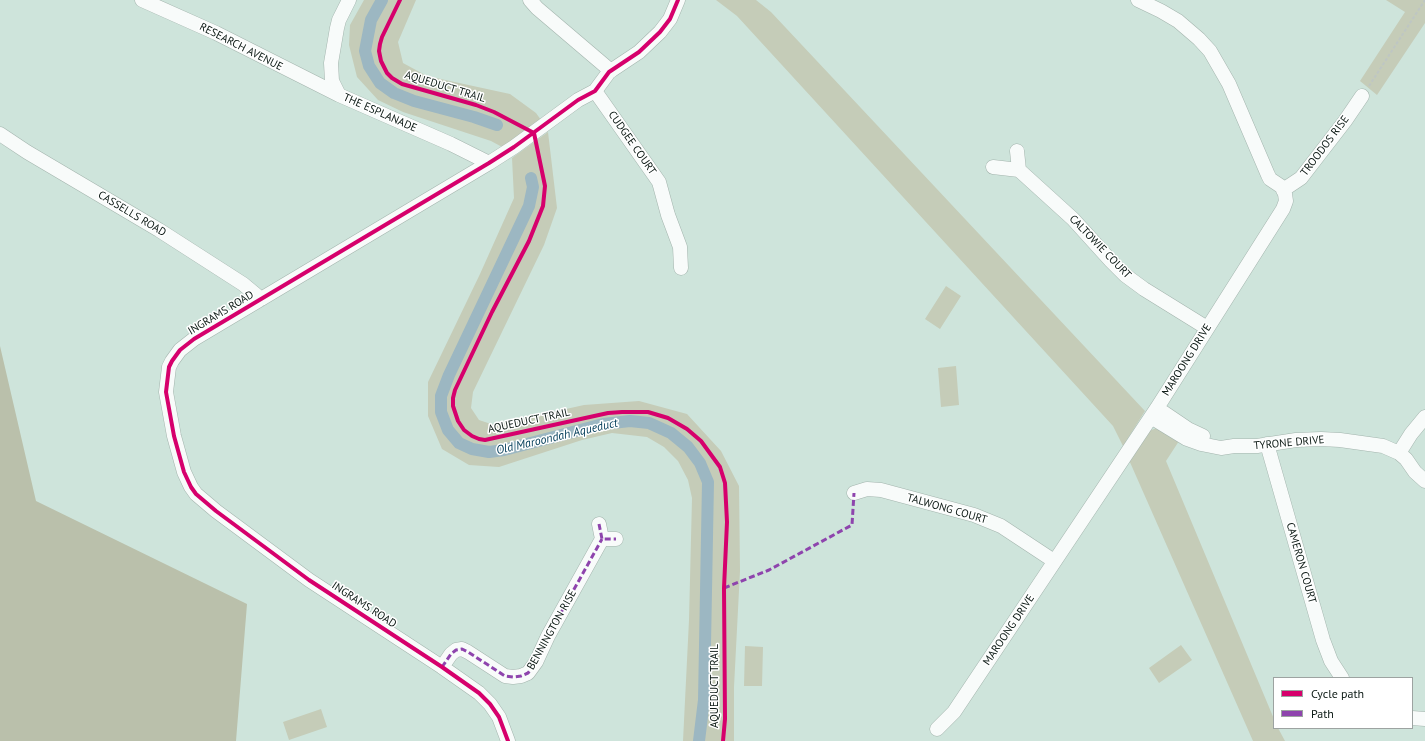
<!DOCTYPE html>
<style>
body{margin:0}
#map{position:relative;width:1425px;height:741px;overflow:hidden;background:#cee4db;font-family:"PT Sans",sans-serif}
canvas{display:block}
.legend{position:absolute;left:1273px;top:677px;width:140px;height:52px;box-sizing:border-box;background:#fff;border:1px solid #9da3a1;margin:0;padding:5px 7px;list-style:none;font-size:12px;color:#0b1914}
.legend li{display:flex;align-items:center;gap:8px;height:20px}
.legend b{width:20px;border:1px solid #9da3a1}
</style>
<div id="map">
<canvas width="1425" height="741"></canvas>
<ul class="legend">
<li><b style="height:5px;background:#d6006c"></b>Cycle path</li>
<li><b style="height:5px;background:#8e44ad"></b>Path</li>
</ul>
</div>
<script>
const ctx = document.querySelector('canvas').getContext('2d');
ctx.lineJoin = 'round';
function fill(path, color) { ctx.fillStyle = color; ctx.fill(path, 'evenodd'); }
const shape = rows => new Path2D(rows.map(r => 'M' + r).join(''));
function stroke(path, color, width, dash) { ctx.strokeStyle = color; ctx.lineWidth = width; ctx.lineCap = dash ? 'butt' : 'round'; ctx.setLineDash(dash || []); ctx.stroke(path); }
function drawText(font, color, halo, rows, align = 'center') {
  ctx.font = font + ' "PT Sans",sans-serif'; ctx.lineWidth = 3; ctx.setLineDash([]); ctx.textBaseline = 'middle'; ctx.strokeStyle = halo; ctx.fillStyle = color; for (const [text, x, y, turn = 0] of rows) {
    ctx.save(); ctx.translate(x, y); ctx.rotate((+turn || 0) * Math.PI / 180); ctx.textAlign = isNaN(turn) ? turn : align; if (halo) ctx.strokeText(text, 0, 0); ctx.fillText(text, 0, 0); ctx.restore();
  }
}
const green = shape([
 [364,0,416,0,398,42,403,63,427,76,510,94,536,113,541,120,504,148,491,141,403,112,378,100,357,77,349,45,350,25],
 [716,0,756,0,771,12,1145,411,1123,446,1113,426,737,16],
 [1386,0,1425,0,1425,23,1377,95,1360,81,1405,12],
 [548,132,557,208,544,245,473,392,471,408,479,420,494,425,584,405,639,401,687,414,721,451,739,486,740,571,734,687,734,741,683,741,689,620,692,498,688,480,678,461,664,447,647,437,612,433,582,440,499,467,469,465,442,449,428,416,428,382,480,274,514,198,512,158],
 [946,286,961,296,940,329,925,319],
 [956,366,959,405,941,407,938,368],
 [1159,427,1179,441,1166,461,1274,719,1274,728,1278,728,1285,741,1253,741,1129,460,1149,431],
 [1181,645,1192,660,1159,683,1149,668],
 [745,646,763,647,762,686,744,686],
 [321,709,327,727,289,740,283,722]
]);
const forest = shape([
 [0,346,36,501,247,604,236,741,0,741]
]);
const canal = shape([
 [382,0,371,20,365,51,369,66,380,83,394,93,414,101,474,117,497,125],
 [531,178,533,187,529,206,449,375,441,396,441,412,448,430,459,443,472,449,489,452,504,450,603,424,630,421,649,423,671,433,688,447,700,463,708,482,704,700,699,741]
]);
const path = shape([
 [1369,86,1425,0]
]);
const minor = shape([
 [142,0,216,33,339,95,451,144,489,163],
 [530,0,537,8,611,71],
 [595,91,659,182,668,215,680,247,681,268],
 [339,95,332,81,331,63,337,28,339,20,349,0],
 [0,134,27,152,159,230,243,284,261,299],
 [993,167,1019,170,1017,151],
 [1019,170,1073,219,1111,261,1125,275,1144,289,1207,328],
 [1283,190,1301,178,1345,121,1362,96],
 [1157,408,1188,429,1203,436],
 [1151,417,1187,439,1201,444,1221,448,1234,446,1257,446,1296,440,1321,439,1340,440,1383,446,1399,453,1406,459,1415,472,1425,481],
 [1267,444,1323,640,1331,661,1342,678],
 [1399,453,1411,434,1425,417],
 [854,493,867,489,881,490,974,515,1001,526,1054,561],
 [599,524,602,539,616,539],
 [442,667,451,654,456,650,462,649,468,652,505,676,513,677,521,676,528,673,536,662,548,636,602,539],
 [1412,718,1425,719],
 [937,729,954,712,1157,408,1283,209,1286,201,1285,194,1282,187,1270,179,1268,175,1229,84,1210,51,1199,39,1178,21,1161,11,1138,0],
 [508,741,499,717,490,704,479,693,442,667,309,580,216,511,196,494,191,487,184,472,174,436,166,392,169,367,172,361,180,350,194,339,489,163,514,147,578,100,595,91,609,72,639,52,660,32,670,19,678,0]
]);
const quiet = shape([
 [599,524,602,539,616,539],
 [724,588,769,570,852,525,854,493],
 [442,667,451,654,456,650,462,649,468,652,505,676,513,677,521,676,528,673,536,662,548,636,602,539]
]);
const cycleway = shape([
 [400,0,382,37,380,44,379,51,381,61,387,73,392,78,402,84,476,105,494,112,534,133,545,186,543,206,529,241,492,312,455,390,453,398,453,406,458,421,464,430,472,436,479,439,485,440,608,413,622,412,648,412,668,418,687,429,701,441,720,467,725,483,727,522,724,588,725,719,723,741],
 [508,741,499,717,490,704,479,693,442,667,309,580,216,511,196,494,191,487,184,472,174,436,166,392,169,367,172,361,180,350,194,339,489,163,514,147,578,100,595,91,609,72,639,52,660,32,670,19,678,0]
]);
const streetNames = [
 ["RESEARCH AVENUE",241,47,27],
 ["AQUEDUCT TRAIL",445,87,17],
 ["THE ESPLANADE",380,113,24],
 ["CUDGEE COURT",632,143,55],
 ["TROODOS RISE",1325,146,-53],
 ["CASSELLS ROAD",132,214,31],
 ["CALTOWIE COURT",1100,247,46],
 ["INGRAMS ROAD",221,313,-31],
 ["MAROONG DRIVE",1187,360,-58],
 ["AQUEDUCT TRAIL",529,421,-12],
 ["TYRONE DRIVE",1289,443,-5],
 ["TALWONG COURT",947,509,16],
 ["CAMERON COURT",1301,563,74],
 ["INGRAMS ROAD",364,605,33],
 ["BENNINGTON RISE",552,630,-61],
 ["MAROONG DRIVE",1009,630,-56],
 ["AQUEDUCT TRAIL",715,686,-90]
];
const waterNames = [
 ["Old Maroondah Aqueduct",557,437,-13]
];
fill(green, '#c5ccb8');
fill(forest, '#bac0ab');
stroke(canal, '#9cb7c2', 12);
stroke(minor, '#a3b4ad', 15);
stroke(path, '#bec6c3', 2, [3, 2]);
stroke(minor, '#f8fbfa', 14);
stroke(quiet, '#8e44ad', 3, [6, 3]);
stroke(cycleway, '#d6006c', 4);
drawText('11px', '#0b1914', '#fff', streetNames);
drawText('italic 12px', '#07405c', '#fff', waterNames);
</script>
